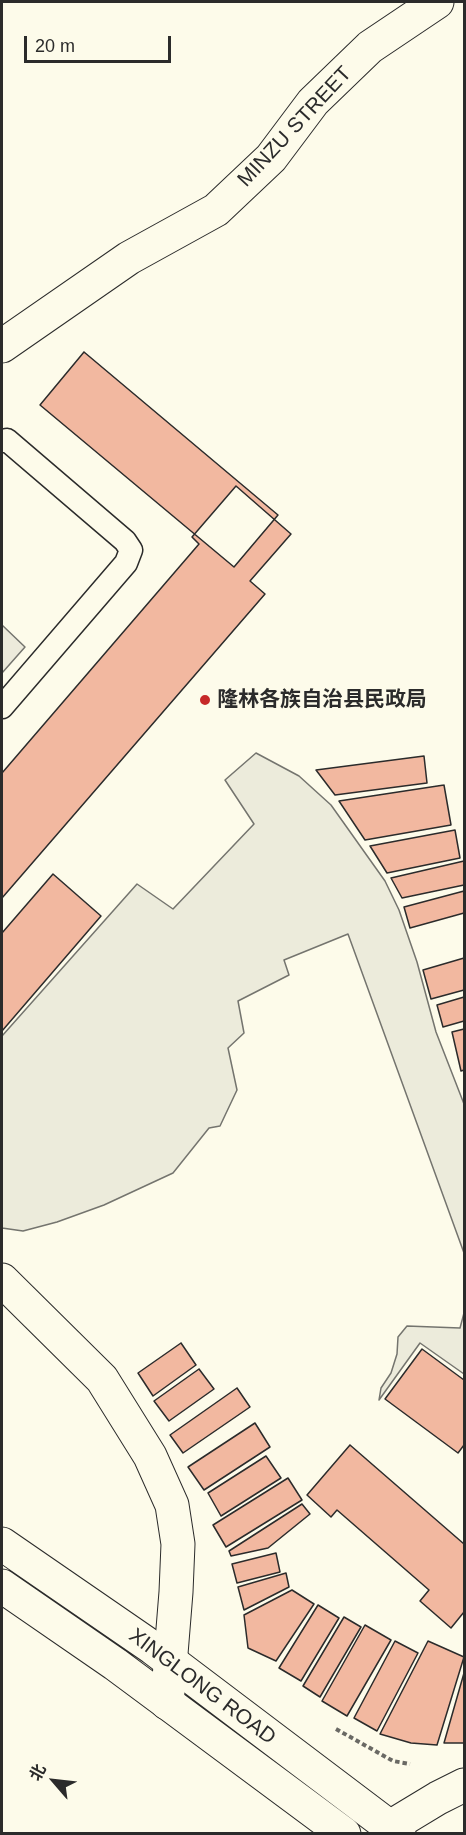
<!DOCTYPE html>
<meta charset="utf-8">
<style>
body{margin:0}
#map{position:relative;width:466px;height:1835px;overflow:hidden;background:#fdfbea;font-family:Helvetica,"Noto Sans SC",sans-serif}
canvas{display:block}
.frame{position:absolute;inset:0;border:3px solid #2b2b2b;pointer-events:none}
.north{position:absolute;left:24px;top:1751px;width:60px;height:60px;-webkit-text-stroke:4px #fdfbea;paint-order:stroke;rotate:298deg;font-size:16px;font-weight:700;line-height:24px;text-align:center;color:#2b2b2b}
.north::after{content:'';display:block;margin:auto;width:21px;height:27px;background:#2b2b2b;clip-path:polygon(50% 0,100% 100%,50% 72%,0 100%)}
.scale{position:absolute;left:24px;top:36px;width:147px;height:27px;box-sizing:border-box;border:3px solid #2b2b2b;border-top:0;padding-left:8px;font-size:18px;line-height:21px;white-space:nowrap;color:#2b2b2b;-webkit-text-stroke:4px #fdfbea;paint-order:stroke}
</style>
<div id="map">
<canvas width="466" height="1835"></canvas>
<div class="frame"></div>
<div class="north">北</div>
<div class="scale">20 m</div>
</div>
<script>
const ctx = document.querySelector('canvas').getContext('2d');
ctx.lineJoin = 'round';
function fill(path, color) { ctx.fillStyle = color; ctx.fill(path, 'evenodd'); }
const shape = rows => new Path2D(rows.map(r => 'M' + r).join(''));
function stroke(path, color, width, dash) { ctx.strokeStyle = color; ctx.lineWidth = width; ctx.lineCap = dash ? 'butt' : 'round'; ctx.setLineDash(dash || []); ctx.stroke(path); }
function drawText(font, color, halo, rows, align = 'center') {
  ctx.font = font + ' Helvetica,"Noto Sans SC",sans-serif'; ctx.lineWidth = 4.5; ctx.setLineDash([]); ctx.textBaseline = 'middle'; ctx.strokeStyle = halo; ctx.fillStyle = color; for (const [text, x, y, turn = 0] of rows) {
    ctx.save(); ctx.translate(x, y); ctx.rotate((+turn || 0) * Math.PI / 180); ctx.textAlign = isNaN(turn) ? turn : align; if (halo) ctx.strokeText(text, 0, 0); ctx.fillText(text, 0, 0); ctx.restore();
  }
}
const green = shape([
 [256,753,299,776,331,805,385,881,399,910,417,962,436,1032,464,1104,464,1253,348,934,284,960,289,975,238,1001,244,1033,228,1048,237,1090,220,1126,209,1128,173,1173,104,1205,57,1222,23,1231,2,1228,2,1036,137,884,173,909,254,824,225,780,256,753],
 [464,1313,464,1374,420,1343,379,1400,381,1388,391,1373,397,1354,398,1337,407,1326,460,1328,464,1313]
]);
const parking = shape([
 [2,625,25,647,2,673,2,625]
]);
const building = shape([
 [84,352,278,515,234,567,40,405,84,352],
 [236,486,291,534,250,581,265,594,2,898,2,773,199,544,192,537,236,486],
 [424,756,427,783,335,795,316,770,424,756],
 [444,785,451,825,365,840,339,801,444,785],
 [455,830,460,858,387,873,370,846,455,830],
 [464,861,464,885,402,898,391,878,464,861],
 [53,874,101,916,2,1031,2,933,53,874],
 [464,891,464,913,410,928,404,907,464,891],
 [464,958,464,990,431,999,423,970,464,958],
 [464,997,464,1021,443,1027,437,1005,464,997],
 [464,1029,464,1070,461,1071,452,1032,464,1029],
 [181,1343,196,1365,153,1396,138,1373,181,1343],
 [422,1349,464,1380,464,1445,458,1453,385,1399,422,1349],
 [199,1369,214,1389,169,1421,154,1401,199,1369],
 [237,1388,250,1407,183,1453,170,1435,237,1388],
 [255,1423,270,1447,204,1490,188,1467,255,1423],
 [350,1445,464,1544,464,1612,451,1628,420,1601,429,1590,337,1510,331,1517,307,1495,350,1445],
 [266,1456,281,1478,221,1516,208,1493,266,1456],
 [288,1478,302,1500,226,1547,213,1525,288,1478],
 [302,1504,310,1514,268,1548,231,1556,229,1551,302,1504],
 [276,1553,280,1572,237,1583,232,1564,276,1553],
 [286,1573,289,1587,244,1610,238,1587,286,1573],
 [292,1590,314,1604,276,1661,248,1648,244,1615,292,1590],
 [318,1605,339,1618,301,1681,279,1668,318,1605],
 [344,1617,361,1627,320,1697,303,1686,344,1617],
 [365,1625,391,1640,347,1716,322,1701,365,1625],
 [395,1641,418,1653,377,1731,354,1718,395,1641],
 [428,1641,464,1657,437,1745,411,1743,380,1734,428,1641],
 [464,1673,464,1743,444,1743,464,1673]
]);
const path = shape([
 [336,1729,393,1761,410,1764]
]);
const lane = shape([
 [2,441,7,440,125,541,131,550,126,563,2,707]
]);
const street = shape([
 [390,1827,438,1798,464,1785]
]);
const secondary = shape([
 [2,346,129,258,216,210,271,158,313,102,370,47,437,2],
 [2,1280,102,1379,150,1456,172,1505,178,1544,176,1592,167,1703]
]);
const primary = shape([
 [2,1544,153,1648,399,1834],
 [2,1586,115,1664,344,1834]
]);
const markers = [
 [205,700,6,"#c62828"]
];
const streetNames = [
 ["MINZU STREET",295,127,-47],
 ["XINGLONG ROAD",202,1687,37]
];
const poiNames = [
 ["隆林各族自治县民政局",217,700]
];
fill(green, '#ecebdb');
stroke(green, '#74746e', 1.5);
fill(parking, '#eceadb');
stroke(parking, '#74746e', 1.5);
fill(building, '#f2b8a0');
stroke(building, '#2b2b2b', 1.5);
stroke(lane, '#2b2b2b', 25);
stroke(street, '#2b2b2b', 35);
stroke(secondary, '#2b2b2b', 35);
stroke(primary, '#2b2b2b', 35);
stroke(path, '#6a6964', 4, [4.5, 3]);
stroke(lane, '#fdfbea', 22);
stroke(street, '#fdfbea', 33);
stroke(secondary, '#fdfbea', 33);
stroke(primary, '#fdfbea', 33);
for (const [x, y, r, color] of markers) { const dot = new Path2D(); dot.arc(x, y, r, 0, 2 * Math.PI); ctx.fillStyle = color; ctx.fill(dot); stroke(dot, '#fdfbea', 2); }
drawText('21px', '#2b2b2b', '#fdfbea', streetNames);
drawText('bold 21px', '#2b2b2b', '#fdfbea', poiNames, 'left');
</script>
